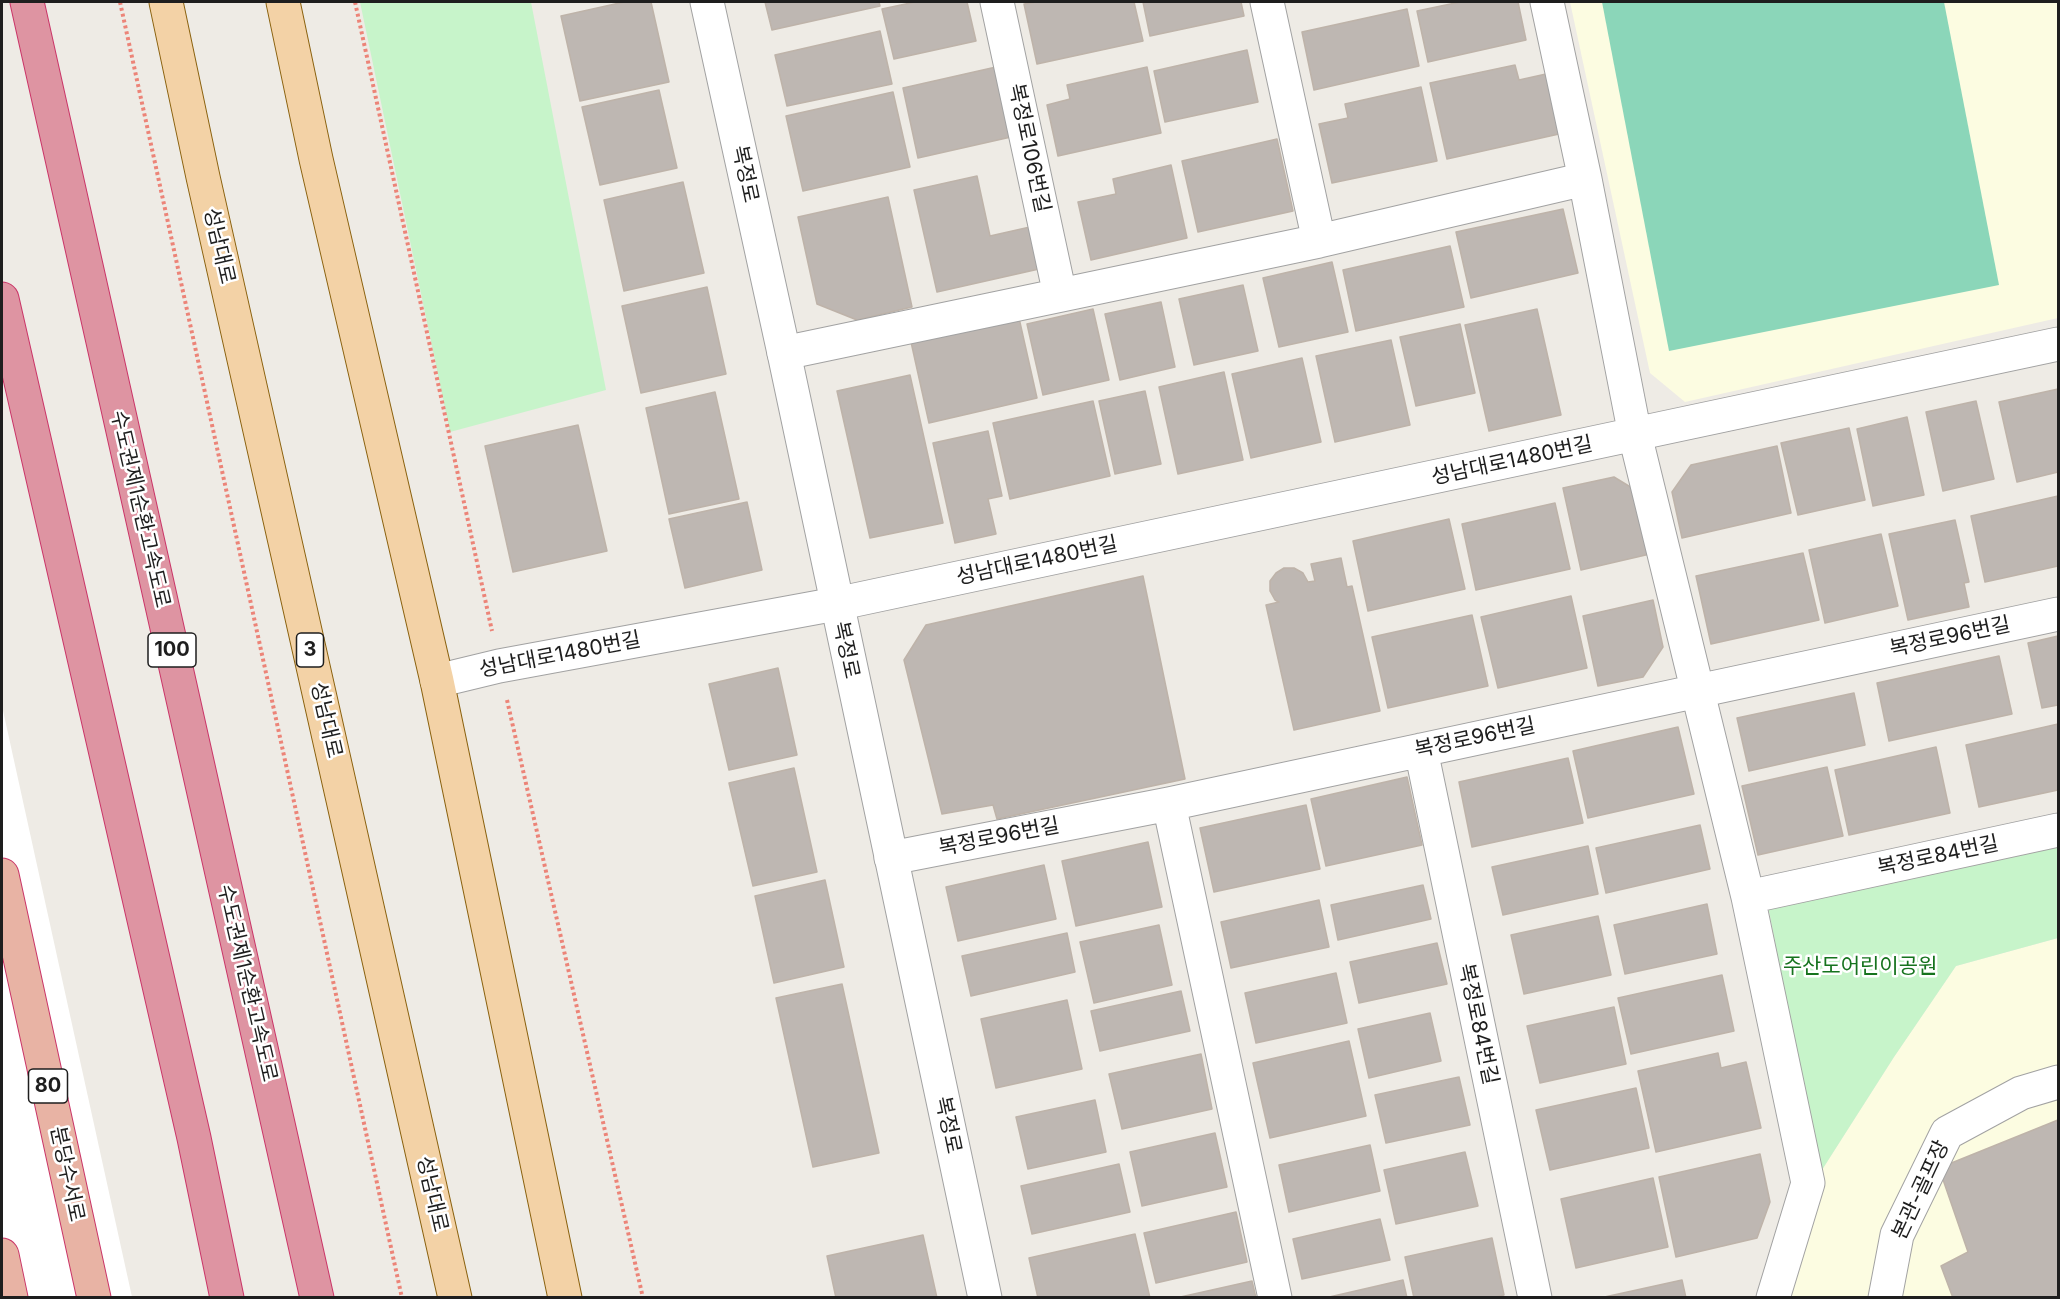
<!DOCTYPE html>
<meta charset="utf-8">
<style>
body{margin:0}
#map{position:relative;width:2060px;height:1299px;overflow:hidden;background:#eeebe5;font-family:Inter,sans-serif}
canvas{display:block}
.frame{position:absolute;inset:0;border:3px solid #1e1e1e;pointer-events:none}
</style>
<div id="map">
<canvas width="2060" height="1299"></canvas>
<div class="frame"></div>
</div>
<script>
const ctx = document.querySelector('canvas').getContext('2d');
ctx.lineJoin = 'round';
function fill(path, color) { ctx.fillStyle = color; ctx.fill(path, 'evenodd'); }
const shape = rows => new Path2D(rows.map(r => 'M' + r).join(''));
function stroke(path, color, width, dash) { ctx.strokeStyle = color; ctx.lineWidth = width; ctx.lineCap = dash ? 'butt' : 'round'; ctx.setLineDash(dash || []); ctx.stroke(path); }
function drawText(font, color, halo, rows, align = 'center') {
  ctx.font = font + ' Inter,"Noto Sans KR",sans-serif'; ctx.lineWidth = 5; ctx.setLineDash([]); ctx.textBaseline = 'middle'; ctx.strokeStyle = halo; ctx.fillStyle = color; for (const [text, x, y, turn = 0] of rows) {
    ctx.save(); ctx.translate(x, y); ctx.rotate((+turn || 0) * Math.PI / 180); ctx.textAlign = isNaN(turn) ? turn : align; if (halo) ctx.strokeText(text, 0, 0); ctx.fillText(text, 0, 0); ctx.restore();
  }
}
const education = shape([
 [1570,2,2058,2,2058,318,1685,402,1650,373],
 [2058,938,2058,1297,1787,1298,1820,1173,1894,1057,1956,966]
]);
const park = shape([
 [360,2,531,2,606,390,450,432],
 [2058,841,2058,938,1956,966,1894,1057,1820,1173,1768,906]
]);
const pitch = shape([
 [1602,2,1944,2,1999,285,1669,351]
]);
const pier = shape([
 [2,706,132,1297,2,1297]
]);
const building = shape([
 [624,2,651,2,669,82,580,101,561,16,624,2],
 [765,2,879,2,880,6,772,30,765,2],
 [915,2,967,2,976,41,894,59,882,9,915,2],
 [1036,2,1134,2,1143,41,1037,64,1024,4,1036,2],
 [1143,2,1241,2,1244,16,1150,36,1143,2],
 [1460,2,1518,2,1526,40,1428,62,1417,11,1460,2],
 [1407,9,1419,66,1314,90,1302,32,1407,9],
 [880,31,892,84,787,106,775,55,880,31],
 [1247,50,1258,102,1165,122,1154,71,1247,50],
 [1515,65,1519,80,1546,74,1559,134,1447,159,1430,83,1515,65],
 [996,67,1011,137,918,158,903,88,996,67],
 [1147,67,1161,133,1058,156,1047,105,1070,99,1067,85,1147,67],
 [1421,87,1437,161,1332,183,1319,124,1348,118,1345,104,1421,87],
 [659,90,677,168,600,185,582,107,659,90],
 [893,92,910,167,803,191,786,116,893,92],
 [1277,139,1293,211,1198,232,1182,161,1277,139],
 [1171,165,1187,238,1091,260,1078,202,1116,194,1113,179,1171,165],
 [977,176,990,236,1030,227,1039,269,937,292,914,190,977,176],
 [683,182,704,273,624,291,604,200,683,182],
 [888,197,912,307,857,320,817,304,798,217,888,197],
 [1563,209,1578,273,1471,298,1456,232,1563,209],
 [1450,246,1464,307,1356,331,1343,270,1450,246],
 [1332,262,1348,332,1279,347,1263,278,1332,262],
 [1243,285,1258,351,1194,365,1179,299,1243,285],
 [707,287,726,374,641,393,622,306,707,287],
 [1161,302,1175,367,1120,380,1105,314,1161,302],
 [1093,309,1109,380,1043,395,1027,324,1093,309],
 [1537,309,1561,415,1489,431,1465,325,1537,309],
 [1019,318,1037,398,929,423,911,342,1019,318],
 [1460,324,1475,393,1416,406,1400,337,1460,324],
 [1391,340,1410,425,1335,442,1316,356,1391,340],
 [1302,358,1321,442,1251,458,1232,374,1302,358],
 [1224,372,1243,460,1178,474,1159,387,1224,372],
 [910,375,943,523,870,538,837,391,910,375],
 [2058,389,2058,472,2017,482,1999,402,2058,389],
 [1145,391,1161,464,1115,474,1099,401,1145,391],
 [715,392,739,499,669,514,646,408,715,392],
 [1093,401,1110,476,1010,499,993,423,1093,401],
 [1976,401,1994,479,1943,491,1926,412,1976,401],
 [1907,417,1924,495,1873,506,1857,429,1907,417],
 [578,425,607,551,513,572,485,446,578,425],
 [1849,428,1865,500,1798,515,1781,443,1849,428],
 [988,431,1002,496,988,499,996,534,955,543,933,443,988,431],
 [1777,446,1791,513,1682,538,1672,492,1691,465,1777,446],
 [1614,477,1637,491,1650,554,1581,570,1563,488,1614,477],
 [2058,496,2058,566,1985,582,1971,516,2058,496],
 [747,502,762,570,685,588,669,519,747,502],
 [1555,503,1570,569,1476,590,1462,524,1555,503],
 [1449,519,1465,589,1368,611,1353,541,1449,519],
 [1955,520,1969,582,1964,583,1969,607,1908,620,1889,534,1955,520],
 [1881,534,1898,606,1825,623,1809,550,1881,534],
 [1803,553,1819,620,1711,644,1696,576,1803,553],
 [1341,558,1347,587,1352,586,1380,711,1294,730,1266,605,1279,602,1275,600,1270,591,1270,581,1276,573,1284,568,1294,568,1303,573,1308,582,1315,581,1311,564,1341,558],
 [1143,576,1185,779,997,819,993,805,942,814,904,660,926,625,1143,576],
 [1571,596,1587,668,1498,688,1481,617,1571,596],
 [1653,600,1663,647,1643,677,1598,686,1583,616,1653,600],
 [1472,615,1488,686,1388,708,1372,637,1472,615],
 [2058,636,2058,705,2042,708,2028,643,2058,636],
 [1999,656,2012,714,1889,741,1877,683,1999,656],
 [778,668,797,755,729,770,709,684,778,668],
 [1854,693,1865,745,1749,771,1737,718,1854,693],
 [2058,724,2058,790,1979,807,1966,745,2058,724],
 [1678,727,1694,794,1588,818,1573,751,1678,727],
 [1936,747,1950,813,1849,835,1835,770,1936,747],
 [1568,758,1583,823,1472,847,1459,782,1568,758],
 [1827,767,1843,836,1758,855,1742,786,1827,767],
 [794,768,817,872,753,886,729,783,794,768],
 [1407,777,1422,845,1326,866,1311,799,1407,777],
 [1306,805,1320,869,1214,892,1200,828,1306,805],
 [1700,825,1710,869,1606,893,1596,848,1700,825],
 [1148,842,1162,907,1076,926,1062,861,1148,842],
 [1588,846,1598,894,1503,915,1492,867,1588,846],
 [1044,865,1056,919,958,941,946,887,1044,865],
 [825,880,844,967,774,983,755,896,825,880],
 [1423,885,1431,919,1338,940,1331,905,1423,885],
 [1319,900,1329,947,1231,968,1221,922,1319,900],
 [1707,904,1717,954,1625,974,1614,925,1707,904],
 [1598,916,1611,975,1524,994,1511,935,1598,916],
 [1159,925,1172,985,1094,1003,1080,942,1159,925],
 [1067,933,1075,972,971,996,962,956,1067,933],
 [1437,943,1447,984,1359,1003,1350,962,1437,943],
 [1336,973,1347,1023,1256,1043,1245,993,1336,973],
 [1722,975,1734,1031,1631,1054,1618,998,1722,975],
 [842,984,879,1153,813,1167,776,998,842,984],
 [1181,991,1190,1031,1100,1051,1091,1011,1181,991],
 [1067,1000,1082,1069,996,1088,981,1019,1067,1000],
 [1614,1007,1626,1064,1540,1083,1527,1026,1614,1007],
 [1430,1013,1441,1061,1369,1078,1358,1029,1430,1013],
 [1349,1041,1366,1116,1270,1138,1253,1063,1349,1041],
 [1718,1053,1721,1068,1746,1062,1761,1128,1656,1152,1638,1071,1718,1053],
 [1201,1054,1212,1109,1122,1129,1109,1074,1201,1054],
 [1459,1077,1470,1125,1386,1143,1375,1095,1459,1077],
 [1636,1088,1649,1148,1550,1170,1536,1110,1636,1088],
 [1095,1100,1106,1152,1028,1169,1016,1117,1095,1100],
 [2058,1120,2058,1298,1953,1298,1941,1266,1968,1252,1939,1168,2058,1120],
 [1215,1133,1227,1187,1142,1206,1130,1152,1215,1133],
 [1370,1145,1380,1191,1289,1212,1279,1165,1370,1145],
 [1465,1152,1478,1206,1396,1224,1384,1170,1465,1152],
 [1760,1154,1770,1202,1757,1238,1676,1257,1659,1177,1760,1154],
 [1119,1164,1130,1212,1032,1234,1021,1186,1119,1164],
 [1653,1178,1668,1247,1576,1268,1561,1199,1653,1178],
 [1236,1212,1247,1262,1156,1283,1144,1233,1236,1212],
 [1380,1219,1390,1260,1302,1279,1293,1239,1380,1219],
 [1135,1234,1150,1298,1038,1298,1029,1258,1135,1234],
 [923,1235,937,1298,836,1298,827,1256,923,1235],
 [1492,1238,1504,1295,1491,1298,1414,1298,1405,1257,1492,1238],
 [1403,1280,1407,1298,1325,1298,1403,1280],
 [1682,1280,1686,1298,1600,1298,1682,1280],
 [1252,1281,1256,1298,1176,1298,1252,1281]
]);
const path = shape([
 [120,2,402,1298],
 [355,2,492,631],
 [507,700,643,1298]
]);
const minor = shape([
 [997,2,1060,295],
 [1267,2,1319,241],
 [1547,2,1585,179,1635,435,1748,897,1808,1183,1773,1298],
 [784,353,1319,241,1585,179],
 [437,681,499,666,836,604,2058,344],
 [1421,750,1535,1298],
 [1169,804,1275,1298],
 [891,858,1169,804,2058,614],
 [1748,897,2058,830],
 [1885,1298,1897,1235,1947,1133,2021,1093,2058,1082]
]);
const tertiary = shape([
 [707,2,784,353,985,1298]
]);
const primary = shape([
 [166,2,203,177,455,1298],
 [283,2,316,159,437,681,565,1298]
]);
const trunk = shape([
 [2,875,94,1298],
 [2,1255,11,1298]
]);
const motorway = shape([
 [27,2,317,1298],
 [2,299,194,1138,227,1298]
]);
const shields = [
 [172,650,48],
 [310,650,27],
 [48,1086,39]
];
const shieldNames = [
 ["100",172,650],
 ["3",310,650],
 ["80",48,1086]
];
const streetNames = [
 ["복정로106번길",1029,148,78],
 ["복정로",745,174,78],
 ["성남대로",219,246,77],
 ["성남대로1480번길",1512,461,-12],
 ["수도권제1순환고속도로",140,509,77],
 ["성남대로1480번길",1037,561,-12],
 ["복정로96번길",1950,637,-12],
 ["복정로",846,650,78],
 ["성남대로1480번길",560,655,-11],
 ["성남대로",326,720,77],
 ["복정로96번길",1475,738,-12],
 ["복정로96번길",999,837,-11],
 ["복정로84번길",1938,856,-12],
 ["수도권제1순환고속도로",247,983,77],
 ["복정로84번길",1478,1024,78],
 ["복정로",948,1125,78],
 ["분당수서로",67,1174,78],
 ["본관-골프장",1921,1190,-65],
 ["성남대로",432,1194,77]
];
const parkNames = [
 ["주산도어린이공원",1860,967]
];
fill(education, '#fcfce1');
fill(park, '#c7f4ca');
fill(pitch, '#8bd6b9');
fill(pier, '#fff');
fill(building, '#beb7b2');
stroke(building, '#beb3a9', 1.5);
stroke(minor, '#a2a2a2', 35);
stroke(tertiary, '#a2a2a2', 35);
stroke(primary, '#8a610e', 35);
stroke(trunk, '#ca3568', 35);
stroke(motorway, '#ca3568', 35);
stroke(path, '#ec8478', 4, [3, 3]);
stroke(minor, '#fff', 33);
stroke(tertiary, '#fff', 33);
stroke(primary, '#f3d2a6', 33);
stroke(trunk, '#e8b3a4', 33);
stroke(motorway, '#de94a2', 33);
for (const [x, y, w] of shields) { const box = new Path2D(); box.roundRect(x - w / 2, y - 17, w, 34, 4.5); ctx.fillStyle = '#fff'; ctx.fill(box); stroke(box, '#1e1e1e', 1.5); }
drawText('bold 20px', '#1e1e1e', null, shieldNames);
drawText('21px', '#1e1e1e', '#fff', streetNames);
drawText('21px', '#16731e', '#fff', parkNames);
</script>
